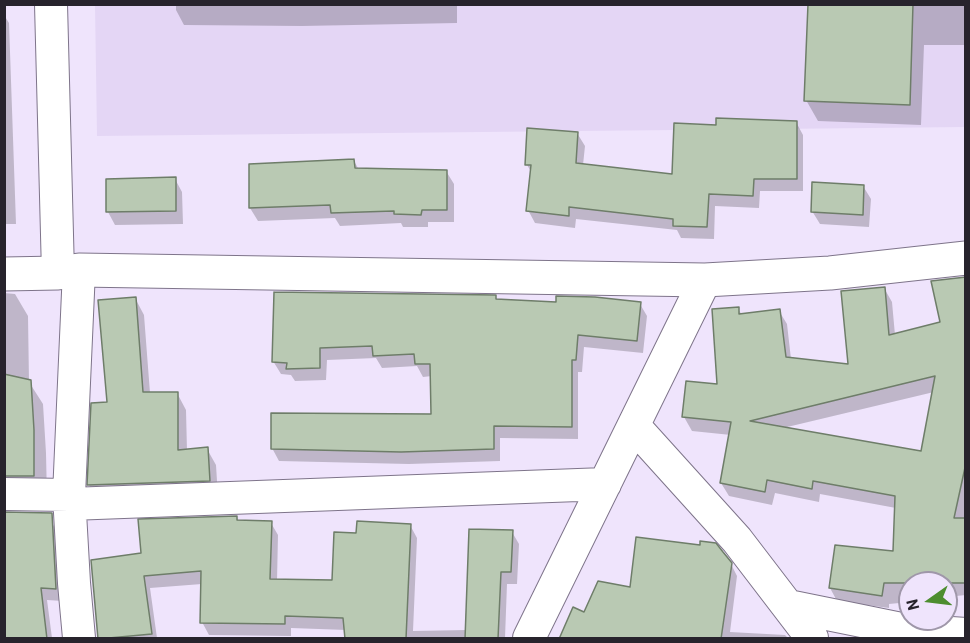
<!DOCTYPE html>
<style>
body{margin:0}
#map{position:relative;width:970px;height:643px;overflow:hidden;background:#efe4fc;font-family:Barlow,sans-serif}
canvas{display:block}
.frame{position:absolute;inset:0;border:6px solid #27232c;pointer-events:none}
.north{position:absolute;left:898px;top:571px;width:60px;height:60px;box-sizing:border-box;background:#efe4fc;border:2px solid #9f97a9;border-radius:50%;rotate:256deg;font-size:16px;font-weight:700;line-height:24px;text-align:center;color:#27232c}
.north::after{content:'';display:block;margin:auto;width:21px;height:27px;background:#4d8d2f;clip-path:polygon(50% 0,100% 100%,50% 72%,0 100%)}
</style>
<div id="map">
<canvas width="970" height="643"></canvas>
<div class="frame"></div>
<div class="north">N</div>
</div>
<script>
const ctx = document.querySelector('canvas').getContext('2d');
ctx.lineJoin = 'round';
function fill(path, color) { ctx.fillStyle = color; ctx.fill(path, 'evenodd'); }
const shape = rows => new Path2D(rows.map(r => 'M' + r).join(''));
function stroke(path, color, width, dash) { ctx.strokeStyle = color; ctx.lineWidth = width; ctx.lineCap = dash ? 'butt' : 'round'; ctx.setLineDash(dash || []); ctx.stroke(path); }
const built = shape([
 [95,5,965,5,965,127,97,136]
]);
const shadow = shape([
 [176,4,457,4,457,23,302,26,184,25,176,10],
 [809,4,966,4,966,45,924,45,921,125,818,121,806,100],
 [4,15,9,23,16,224,4,224],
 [796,122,803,135,803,191,760,191,759,208,715,206,714,239,681,238,677,230,576,219,575,228,535,223,528,210,532,173,527,165,577,133,585,146,583,165,674,175,718,126],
 [354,161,359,170,446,171,454,184,454,222,428,222,428,227,403,227,401,223,340,226,335,218,258,221,250,208],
 [175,179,182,192,183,224,115,225,108,212],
 [863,186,871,199,869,227,820,224,812,211],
 [966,278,966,595,946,597,946,583,910,583,910,602,889,604,889,608,837,601,830,588,895,552,896,508,820,494,819,502,775,493,772,505,729,496,721,483,731,435,692,431,684,417,718,386,738,309,742,315,779,311,787,324,791,359,850,366,884,288,892,302,895,335,942,323],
 [934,392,922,452,783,428],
 [4,293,15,294,28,316,29,382,43,404,46,453,47,498,4,504],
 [495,297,497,301,640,304,647,316,643,353,584,347,582,372,578,372,578,439,500,438,500,461,409,464,279,461,272,448,432,416,432,376,423,377,417,366,382,368,376,358,327,360,326,380,295,381,291,375,281,374,273,361],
 [135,298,144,315,150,393,177,393,186,410,187,451,207,449,216,465,218,497,98,501,89,485,93,404,108,404],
 [237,517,239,522,271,523,278,535,277,581,333,582,358,535,410,525,417,538,413,631,467,630,512,532,519,544,517,584,507,584,505,638,346,638,346,630,291,628,291,636,209,635,202,622,202,584,150,588,157,638,100,638,142,554],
 [52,523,59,535,63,601,47,600,52,638,4,638],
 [731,564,737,576,730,632,785,635,788,638,560,638,585,614,632,589]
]);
const building = shape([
 [808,4,913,4,910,105,804,101,808,4],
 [716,118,797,121,797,179,754,179,753,196,709,194,707,227,673,226,673,219,569,207,569,216,526,211,531,165,525,165,527,128,578,132,576,163,672,174,674,123,716,125,716,118],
 [354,159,355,168,447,170,447,210,422,210,421,215,394,214,394,211,331,213,330,205,249,208,249,164,354,159],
 [176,177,176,211,106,212,106,179,176,177],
 [812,182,864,185,863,215,811,212,812,182],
 [966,277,966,463,954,518,966,518,966,583,884,583,882,596,829,588,835,545,893,551,895,496,813,481,812,489,767,480,765,492,720,483,731,422,682,417,686,381,717,384,712,309,739,307,739,314,780,309,786,357,848,364,841,291,885,287,889,335,940,322,931,281,966,277],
 [935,376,921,451,750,421,935,376],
 [274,292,496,295,496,299,556,302,556,296,595,297,641,302,637,341,578,335,576,360,572,360,572,427,494,426,494,449,401,452,271,449,271,413,431,414,430,364,415,364,414,354,373,356,372,346,320,348,320,368,286,369,287,363,272,362,274,292],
 [136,297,143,392,178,392,178,450,208,447,210,481,87,485,91,403,107,402,98,300,136,297],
 [4,374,31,380,34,430,34,476,4,476,4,374],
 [4,512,52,513,56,589,41,588,47,639,4,639,4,512],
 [237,516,237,520,272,521,270,579,332,580,334,532,356,533,357,521,411,524,406,639,345,639,343,618,285,616,285,624,200,623,201,571,144,576,152,634,98,639,91,560,141,553,138,519,237,516],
 [469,529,513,530,511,572,501,572,498,639,465,639,469,529],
 [636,537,700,545,700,541,716,543,723,552,732,563,721,639,559,639,573,607,584,612,598,581,630,587,636,537]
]);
const street = shape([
 [51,4,58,273],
 [634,426,737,540,812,638],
 [4,494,69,495],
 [70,504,605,484],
 [788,606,906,630,966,634],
 [79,638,74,583,69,495,79,270],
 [529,638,705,280]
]);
const secondary = shape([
 [4,274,58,273,79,270,705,280,830,273,966,258]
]);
fill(built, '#e4d6f5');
fill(shadow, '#0003');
fill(building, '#b9c9b3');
stroke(building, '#6e7d69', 1.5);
stroke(street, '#7e748a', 34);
stroke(secondary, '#7e748a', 35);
stroke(street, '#fff', 32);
stroke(secondary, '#fff', 33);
</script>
